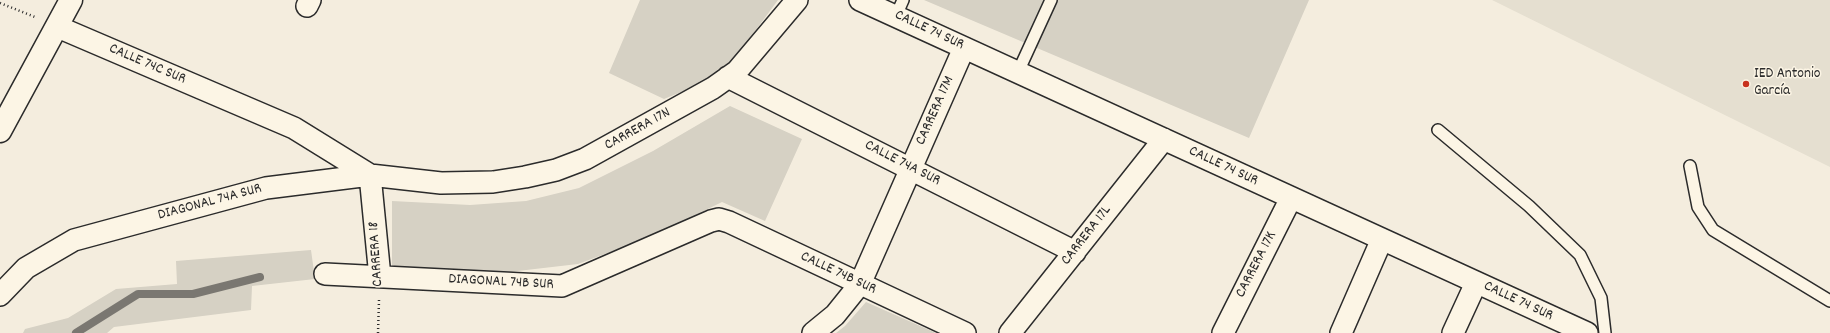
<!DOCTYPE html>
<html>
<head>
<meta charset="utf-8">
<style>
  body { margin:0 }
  canvas { display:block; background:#f4edde }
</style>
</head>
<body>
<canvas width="1830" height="333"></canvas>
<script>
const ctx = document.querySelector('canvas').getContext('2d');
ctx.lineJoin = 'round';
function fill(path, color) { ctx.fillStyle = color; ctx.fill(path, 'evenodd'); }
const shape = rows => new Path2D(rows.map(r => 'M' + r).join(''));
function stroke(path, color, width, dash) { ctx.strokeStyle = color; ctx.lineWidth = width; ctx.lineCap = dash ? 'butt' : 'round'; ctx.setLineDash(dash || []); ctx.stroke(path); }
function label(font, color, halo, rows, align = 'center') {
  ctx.font = font + ' Dekko,sans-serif'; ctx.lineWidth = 3; ctx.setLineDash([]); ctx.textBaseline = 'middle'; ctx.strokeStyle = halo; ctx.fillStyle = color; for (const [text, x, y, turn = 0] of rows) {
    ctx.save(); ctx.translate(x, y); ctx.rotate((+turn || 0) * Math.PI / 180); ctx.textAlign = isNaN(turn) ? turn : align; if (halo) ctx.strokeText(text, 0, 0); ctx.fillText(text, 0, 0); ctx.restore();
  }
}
fill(shape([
  [1492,0,1830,0,1830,167]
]), '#e5dfd0');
fill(shape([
  [640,0,778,0,738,54,710,80,664,99,609,73],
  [924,0,1309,0,1249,138],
  [730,106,802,139,765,221,722,202,653,236,578,264,509,272,444,274,392,270,392,201,470,205,526,201,579,188,653,151],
  [311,250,315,279,252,286,251,310,114,327,107,333,23,333,25,329,68,318,116,289,177,284,176,261],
  [866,302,936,333,836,333,845,326]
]), '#d6d1c4');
stroke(shape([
  [76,333,138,294,193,294,260,277]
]), '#7a7771', 8);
const lane = shape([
  [896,16,903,0],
  [1018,72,1051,0],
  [1438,130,1529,206,1580,255,1601,298,1605,333],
  [1690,166,1698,207,1713,230,1830,301]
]);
const street = shape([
  [860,0,1587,333],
  [307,6,310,0],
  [58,27,294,128,370,175,380,277],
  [728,77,1075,252],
  [325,274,562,286,711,221,719,219,729,222,965,333],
  [0,295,26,268,74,240,266,188,370,175,441,183,493,182,525,177,556,170,585,159,713,88,737,71,797,0],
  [813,333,835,315,860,284,964,48],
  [1010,333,1164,139],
  [1223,333,1291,198],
  [1341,333,1382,239],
  [1453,333,1476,283]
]);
const secondary = shape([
  [0,131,71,0]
]);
stroke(lane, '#2b2b2b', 14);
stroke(street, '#2b2b2b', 24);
stroke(secondary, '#2b2b2b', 25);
stroke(shape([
  [0,3,35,17],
  [378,333,379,300]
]), '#2b2b2b', 2.5, [1, 3]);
stroke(lane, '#fcf5e5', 11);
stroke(street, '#fcf5e5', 21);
stroke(secondary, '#fcf5e5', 22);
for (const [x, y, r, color] of [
  [1746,84,4,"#c8321e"]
]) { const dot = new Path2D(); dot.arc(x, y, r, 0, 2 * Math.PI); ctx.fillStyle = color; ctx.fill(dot); stroke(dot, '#fcf5e5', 1.5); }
label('15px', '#2b2b2b', '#fcf5e5', [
  ["CALLE 74 SUR",929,31,25],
  ["CALLE 74C SUR",147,65,23],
  ["CARRERA 17M",936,111,-66],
  ["CARRERA 17N",638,130,-29],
  ["CALLE 74A SUR",902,164,27],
  ["CALLE 74 SUR",1223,167,25],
  ["DIAGONAL 74A SUR",210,203,-15],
  ["CARRERA 17L",1087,236,-52],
  ["CARRERA 18",377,254,-94],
  ["CARRERA 17K",1257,265,-63],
  ["CALLE 74B SUR",838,274,25],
  ["DIAGONAL 74B SUR",501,283,3],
  ["CALLE 74 SUR",1518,302,25]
]);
label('15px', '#2b2b2b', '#fcf5e5', [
  ["IED Antonio",1754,75],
  ["García",1754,92]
], 'left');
</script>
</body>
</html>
